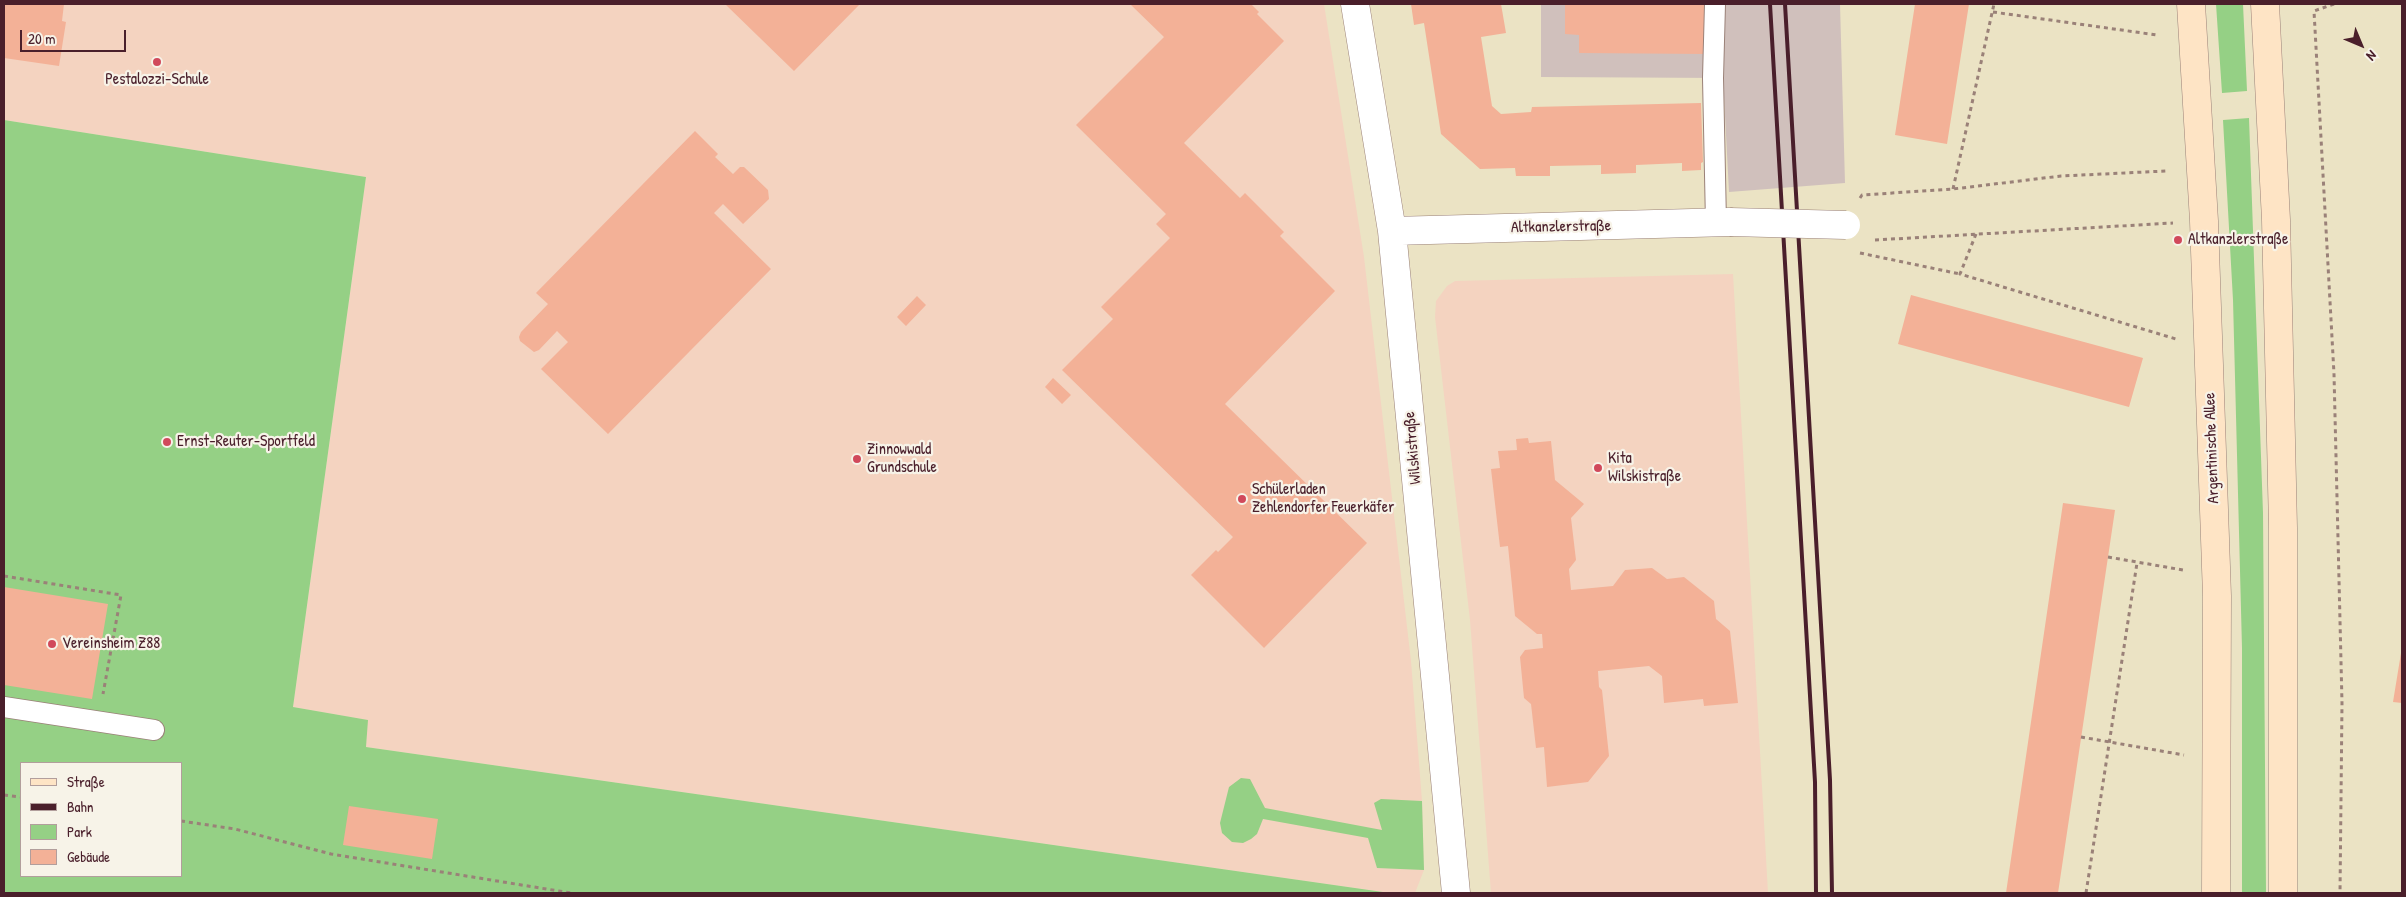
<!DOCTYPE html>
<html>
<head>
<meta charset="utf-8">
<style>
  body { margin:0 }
  #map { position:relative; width:2406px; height:897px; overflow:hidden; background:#ebe3c4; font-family:"Patrick Hand",sans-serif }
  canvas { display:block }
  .frame { position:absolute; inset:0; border:5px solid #4a1f2b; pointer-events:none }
  .legend { position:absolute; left:20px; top:762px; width:162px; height:115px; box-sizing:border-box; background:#f7f3e8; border:1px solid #b29e9c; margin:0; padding:6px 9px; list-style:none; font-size:15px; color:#4a1f2b }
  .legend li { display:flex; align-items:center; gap:10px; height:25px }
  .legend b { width:25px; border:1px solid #b29e9c }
  .north { position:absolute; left:2336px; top:20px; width:50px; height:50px; -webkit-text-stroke:4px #f7f3e8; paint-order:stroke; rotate:135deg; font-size:14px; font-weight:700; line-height:20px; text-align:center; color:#4a1f2b }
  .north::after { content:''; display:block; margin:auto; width:18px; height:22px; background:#4a1f2b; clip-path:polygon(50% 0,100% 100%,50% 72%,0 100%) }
  .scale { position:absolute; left:20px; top:30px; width:106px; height:22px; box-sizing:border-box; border:2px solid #4a1f2b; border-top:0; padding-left:6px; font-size:15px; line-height:18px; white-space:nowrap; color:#4a1f2b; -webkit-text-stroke:4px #f7f3e8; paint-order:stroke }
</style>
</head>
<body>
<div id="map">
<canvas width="2406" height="897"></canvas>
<div class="frame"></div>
<ul class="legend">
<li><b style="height:6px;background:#fee4c5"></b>Straße</li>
<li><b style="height:6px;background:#4a1f2b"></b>Bahn</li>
<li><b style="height:14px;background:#95d085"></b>Park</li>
<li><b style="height:14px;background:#f3b197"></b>Gebäude</li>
</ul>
<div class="north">N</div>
<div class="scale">20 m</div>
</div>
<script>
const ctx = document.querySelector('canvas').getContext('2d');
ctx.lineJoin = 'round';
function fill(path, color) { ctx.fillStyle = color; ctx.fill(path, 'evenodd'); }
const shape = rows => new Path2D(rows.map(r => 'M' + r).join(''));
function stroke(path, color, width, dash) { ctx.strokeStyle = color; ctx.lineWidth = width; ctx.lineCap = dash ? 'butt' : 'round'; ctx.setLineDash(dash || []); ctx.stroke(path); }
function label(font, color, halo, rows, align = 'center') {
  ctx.font = font + ' "Patrick Hand",sans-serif'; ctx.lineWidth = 4.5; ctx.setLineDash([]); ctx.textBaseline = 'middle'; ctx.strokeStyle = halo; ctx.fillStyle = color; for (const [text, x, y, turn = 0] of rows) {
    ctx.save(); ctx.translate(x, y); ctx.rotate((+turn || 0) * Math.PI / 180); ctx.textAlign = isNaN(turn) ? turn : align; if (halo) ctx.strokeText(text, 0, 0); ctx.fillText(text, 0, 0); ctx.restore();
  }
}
fill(shape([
  [4,4,1324,4,1364,257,1411,661,1422,801,1424,870,1415,893,1390,893,366,747,367,720,293,707,366,177,4,120],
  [1733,274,1768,893,1491,893,1470,620,1435,317,1436,301,1447,286,1455,281]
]), '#f4d3c0');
fill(shape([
  [1541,4,1840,4,1845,183,1729,192,1723,78,1541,77]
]), '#d0c0bc');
fill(shape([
  [2216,4,2243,4,2247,91,2222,93],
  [2249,118,2263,513,2266,893,2242,893,2242,648,2233,300,2223,120],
  [4,120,366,177,293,707,368,720,366,747,1390,893,4,893],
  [21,763,181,763,181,876,21,876],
  [1241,778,1250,779,1265,808,1382,830,1374,803,1381,799,1422,801,1424,870,1377,868,1368,838,1263,819,1257,834,1251,839,1243,843,1232,842,1222,833,1220,823,1229,787]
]), '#95d085');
fill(shape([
  [4,4,64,4,62,21,66,22,59,66,4,58],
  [725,4,860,4,794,71],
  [1130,4,1251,4,1259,12,1257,14,1284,41,1184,143,1240,198,1245,193,1284,232,1280,236,1335,291,1225,404,1367,543,1264,648,1191,575,1216,550,1218,552,1233,537,1062,370,1113,319,1101,307,1170,238,1156,224,1166,214,1076,125,1164,37],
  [1411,4,1501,4,1506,33,1481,37,1492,106,1501,114,1531,112,1532,107,1701,103,1703,162,1701,163,1701,170,1682,171,1682,163,1636,165,1636,173,1601,174,1601,165,1550,166,1550,176,1516,176,1515,168,1480,169,1441,134,1424,23,1414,25],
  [1565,4,1707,4,1707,54,1579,53,1579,35,1565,34],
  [1915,4,1969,4,1947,144,1895,135],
  [695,131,718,154,715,157,733,174,740,167,744,167,768,190,769,199,743,224,723,204,714,213,771,269,608,434,541,369,568,342,557,331,539,350,534,352,520,341,519,337,521,332,548,304,536,293],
  [1911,295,2143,358,2129,407,1898,344],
  [917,296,926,305,906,326,897,317],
  [1053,378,1071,395,1062,404,1045,387],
  [1528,438,1529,443,1551,441,1555,480,1584,504,1571,518,1576,560,1569,569,1571,590,1613,586,1625,570,1652,568,1667,579,1684,577,1714,601,1716,619,1730,631,1738,703,1704,706,1703,699,1664,703,1662,676,1649,666,1598,671,1599,687,1602,690,1609,756,1588,782,1547,787,1544,747,1536,748,1531,704,1524,698,1520,657,1525,650,1543,648,1542,634,1537,634,1515,616,1508,546,1500,547,1491,469,1500,468,1498,451,1517,450,1516,439],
  [2063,503,2115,510,2108,557,2058,893,2006,893],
  [4,587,108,604,92,699,4,685],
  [2401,653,2402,653,2402,703,2393,702],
  [349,806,438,819,432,859,343,845]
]), '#f3b197');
const service = shape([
  [1715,4,1713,78,1716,223],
  [4,707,154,730]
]);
const minor = shape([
  [1355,4,1392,231,1456,893],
  [1392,231,1730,222]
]);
const secondary = shape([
  [2191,4,2204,221,2217,596,2216,893],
  [2265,4,2276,220,2283,528,2283,893]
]);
stroke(service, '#9a8178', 22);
stroke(minor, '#9a8178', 29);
stroke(secondary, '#9a8178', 29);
stroke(shape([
  [2334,4,2314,11,2334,374,2342,703,2340,893],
  [1993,12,2157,35],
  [1953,189,1994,4],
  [1860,198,1862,195,1953,189,2061,176,2166,171],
  [1976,234,1960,274,2176,339],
  [1875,240,2173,223],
  [1860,253,1960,274],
  [2108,557,2183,570],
  [4,576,121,595,103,694],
  [2081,737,2184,755],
  [4,795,21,797],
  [181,821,235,829,331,854,571,893],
  [2086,893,2137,563]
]), '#9a8178', 3, [4, 4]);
stroke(service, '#fff', 20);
stroke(minor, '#fff', 28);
stroke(secondary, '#fee4c5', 28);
stroke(shape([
  [1770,4,1815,782,1816,893],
  [1785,4,1830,780,1832,893]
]), '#4a1f2b', 4);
const minorBridge = shape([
  [1730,222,1846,225]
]);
stroke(minorBridge, '#9a8178', 29, []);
stroke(minorBridge, '#fff', 28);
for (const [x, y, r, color] of [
  [157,62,5,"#d1495b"],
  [2178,240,5,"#d1495b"],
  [167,442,5,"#d1495b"],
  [857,459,5,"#d1495b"],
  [1598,468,5,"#d1495b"],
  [1242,499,5,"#d1495b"],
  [52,644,5,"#d1495b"]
]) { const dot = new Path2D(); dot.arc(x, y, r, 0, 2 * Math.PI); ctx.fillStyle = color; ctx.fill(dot); stroke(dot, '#f7f3e8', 2); }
label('16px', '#4a1f2b', '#f7f3e8', [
  ["Pestalozzi-Schule",157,80,"center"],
  ["Altkanzlerstraße",2188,240],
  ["Ernst-Reuter-Sportfeld",177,442],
  ["Zinnowwald",867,450],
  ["Grundschule",867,468],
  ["Kita",1608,459],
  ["Wilskistraße",1608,477],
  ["Schülerladen",1252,490],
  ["Zehlendorfer Feuerkäfer",1252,508],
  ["Vereinsheim Z88",62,644]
], 'left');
label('16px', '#4a1f2b', '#f7f3e8', [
  ["Altkanzlerstraße",1561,227,-1],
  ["Wilskistraße",1413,448,-95],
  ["Argentinische Allee",2212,448,-92]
]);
</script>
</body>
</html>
